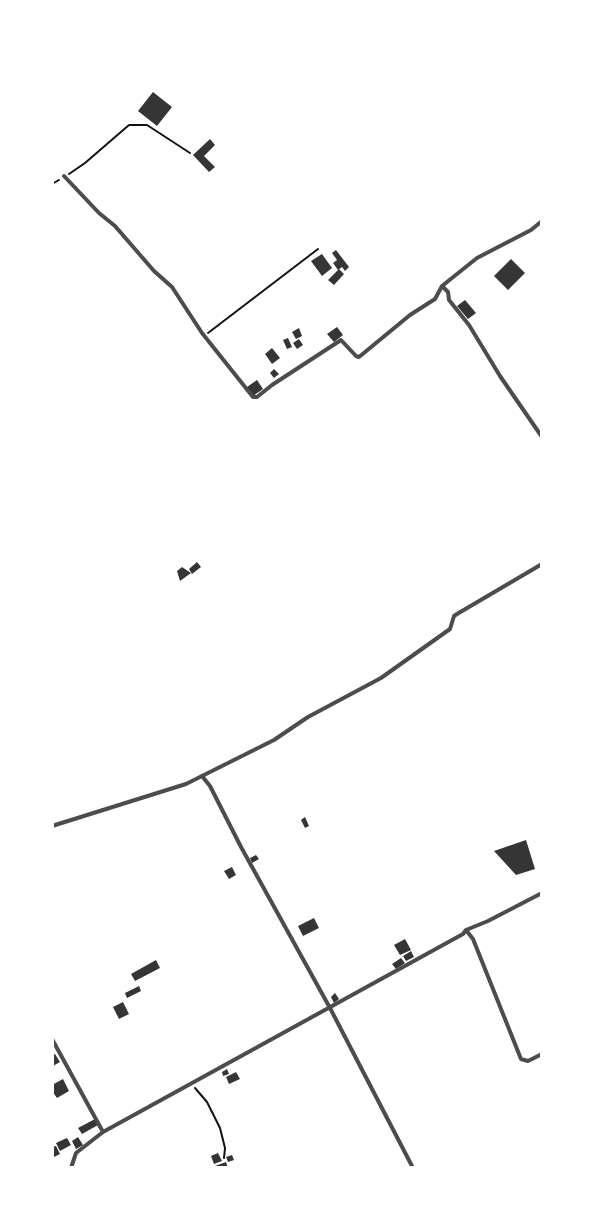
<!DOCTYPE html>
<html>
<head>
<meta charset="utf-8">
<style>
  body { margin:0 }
  #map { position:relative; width:594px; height:1220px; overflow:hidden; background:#fff; font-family:"Noto Serif",serif }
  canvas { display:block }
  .frame { position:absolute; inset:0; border:54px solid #fff; pointer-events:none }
</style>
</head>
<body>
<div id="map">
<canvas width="594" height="1220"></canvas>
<div class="frame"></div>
</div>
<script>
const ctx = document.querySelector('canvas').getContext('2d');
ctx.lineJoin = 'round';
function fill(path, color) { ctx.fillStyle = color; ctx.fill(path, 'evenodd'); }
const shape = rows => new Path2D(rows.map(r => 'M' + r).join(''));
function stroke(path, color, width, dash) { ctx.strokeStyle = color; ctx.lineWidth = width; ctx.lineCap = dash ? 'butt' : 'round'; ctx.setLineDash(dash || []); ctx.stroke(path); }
fill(shape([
  [153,92,172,107,157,126,138,111],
  [210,139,215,145,204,156,215,167,209,172,193,155],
  [336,250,349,267,345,271,342,267,338,270,333,263,337,260,332,253],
  [322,254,332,268,322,276,311,261],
  [511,259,525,273,508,290,494,276],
  [339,269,344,274,334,285,328,280],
  [465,300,476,313,468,319,457,306],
  [337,327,343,335,334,342,327,334],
  [299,328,302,336,296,339,292,332],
  [288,338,292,347,287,349,283,340],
  [299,339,303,345,297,349,293,343],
  [272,348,280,358,272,364,265,354],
  [274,369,279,374,274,378,270,373],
  [257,380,263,389,253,396,247,387],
  [197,562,201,567,192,574,189,569],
  [182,567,191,573,180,581,177,571],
  [305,817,309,826,305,828,301,820],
  [526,840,535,869,516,875,494,851],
  [256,855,259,859,252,863,250,858],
  [232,867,236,875,229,879,224,871],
  [314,918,319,928,303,936,298,926],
  [405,939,411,950,400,955,394,945],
  [411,951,414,957,406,961,403,956],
  [401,958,405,963,396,969,392,964],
  [156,960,160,968,135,981,131,974],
  [139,986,141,991,127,998,125,993],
  [335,993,339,999,334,1003,331,997],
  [123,1002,129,1014,119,1019,113,1007],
  [55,1054,60,1062,53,1066,52,1055],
  [227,1069,229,1074,223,1076,222,1072],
  [236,1072,240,1079,229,1084,226,1077],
  [63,1079,69,1091,57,1098,52,1091,52,1085],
  [95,1119,98,1125,82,1134,78,1128],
  [78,1137,83,1145,76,1149,72,1141],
  [67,1138,71,1145,60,1151,56,1143],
  [56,1146,60,1154,52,1158,52,1147],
  [218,1153,222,1161,214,1164,211,1156],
  [232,1155,234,1160,228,1162,226,1157],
  [226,1162,228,1168,212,1168,212,1167]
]), '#353535');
stroke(shape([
  [69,174,85,163,129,125,147,125,190,153],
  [52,184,59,180],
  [208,333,318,249],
  [195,1088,207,1102,220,1128,225,1148,224,1158]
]), '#111', 2);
stroke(shape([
  [64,176,99,213,115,226,154,271,172,287,202,333,253,397,257,397,272,385,341,340,356,356,359,357,410,315,435,299,442,286],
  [542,221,531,230,477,258,442,286,448,292,449,300,469,325,500,376,542,437],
  [202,776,274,740,308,717,381,678,450,629,454,616,457,614,542,564],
  [52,826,186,784,202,776,210,786,241,847,330,1008,413,1168],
  [466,930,488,921,542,893],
  [52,1039,103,1132],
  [71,1168,76,1153,103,1132,463,934,466,930,473,939,521,1059,528,1061,542,1054]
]), '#4c4c4c', 4);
</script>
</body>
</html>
